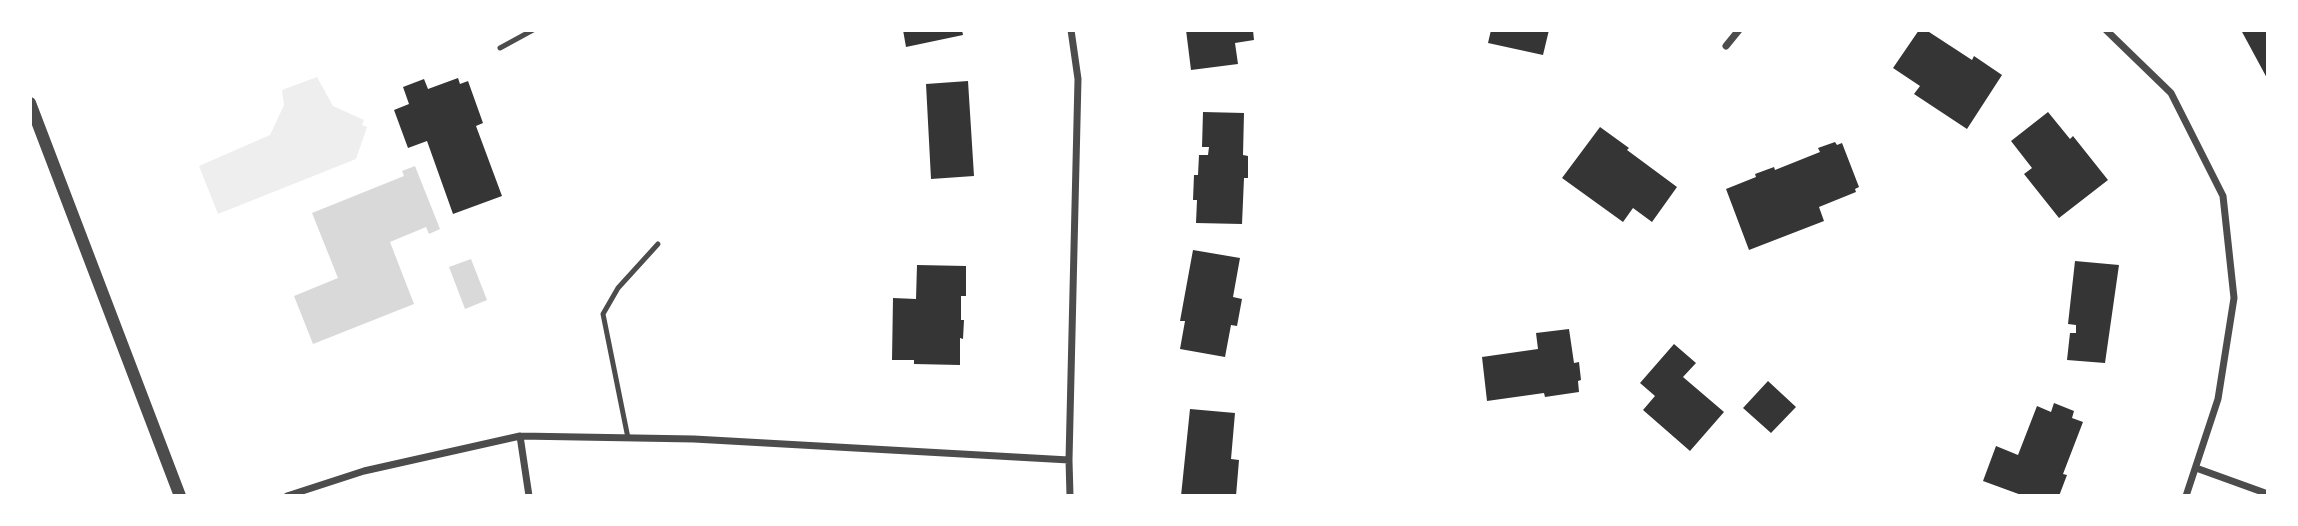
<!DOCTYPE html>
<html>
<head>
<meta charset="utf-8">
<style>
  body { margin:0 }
  #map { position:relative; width:2298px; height:526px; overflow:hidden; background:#fff; font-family:Ubuntu,sans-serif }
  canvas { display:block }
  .frame { position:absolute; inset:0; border:32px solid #fff; pointer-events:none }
</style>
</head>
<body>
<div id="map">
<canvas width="2298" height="526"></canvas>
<div class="frame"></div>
</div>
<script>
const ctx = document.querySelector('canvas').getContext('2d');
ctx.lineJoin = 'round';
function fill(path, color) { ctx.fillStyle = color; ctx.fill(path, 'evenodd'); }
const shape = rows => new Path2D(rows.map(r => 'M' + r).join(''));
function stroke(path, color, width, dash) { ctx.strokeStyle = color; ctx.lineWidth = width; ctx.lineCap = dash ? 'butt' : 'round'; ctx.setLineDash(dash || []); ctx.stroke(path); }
fill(shape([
  [317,77,333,106,364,120,362,125,367,127,356,159,218,214,199,166,270,135,284,105,282,90]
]), '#eee');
fill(shape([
  [415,166,440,229,429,234,426,227,390,242,414,304,313,344,294,296,338,278,312,213,404,176,402,171],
  [471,259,487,300,465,309,449,267]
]), '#d9d9d9');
fill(shape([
  [903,30,962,30,963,35,906,47],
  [1186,30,1253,30,1254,40,1235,43,1238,64,1191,70],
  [1491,30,1549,30,1543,55,1488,43],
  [1919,30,1926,30,1972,60,1974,56,2002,75,1967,129,1914,94,1920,86,1893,68],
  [2241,30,2268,30,2268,80],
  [458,78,460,84,468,81,483,123,476,126,502,196,453,214,427,141,408,148,394,110,409,104,403,87,424,79,428,89],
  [968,81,974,176,931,179,926,84],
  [1203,112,1244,113,1243,155,1248,156,1248,178,1244,178,1242,224,1196,223,1197,200,1193,200,1194,175,1198,175,1199,155,1208,155,1209,147,1202,147],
  [2048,112,2070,139,2073,136,2108,180,2059,218,2024,174,2032,168,2011,141],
  [1600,127,1629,148,1627,150,1677,187,1652,222,1633,208,1623,222,1562,178],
  [1835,142,1837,145,1842,143,1859,187,1855,189,1856,192,1819,207,1824,221,1749,250,1726,189,1756,177,1755,174,1774,167,1775,170,1820,152,1818,148],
  [1193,250,1240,258,1233,297,1242,299,1237,326,1231,325,1225,357,1180,349,1185,321,1180,321],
  [2075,261,2119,265,2105,363,2067,360,2070,333,2076,333,2076,325,2068,324],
  [917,265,966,266,966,296,961,296,961,320,964,320,963,339,960,338,960,365,914,364,914,360,892,360,893,298,916,299],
  [1569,329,1574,363,1579,362,1581,380,1578,381,1579,392,1545,397,1544,393,1487,401,1482,357,1538,349,1536,333],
  [1674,344,1696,363,1683,377,1724,412,1690,451,1643,410,1655,396,1640,383],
  [1768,381,1796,407,1771,433,1743,408],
  [2054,403,2074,411,2072,418,2083,422,2063,474,2067,475,2059,496,2024,496,1983,481,1996,446,2018,455,2037,406,2051,412],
  [1190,409,1235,413,1231,459,1239,460,1236,496,1181,496]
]), '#353535');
stroke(shape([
  [500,48,533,30],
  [628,438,603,314,618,288,658,244]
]), '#4c4c4c', 5);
stroke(shape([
  [2106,30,2171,93,2223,196,2234,298,2218,399,2186,496],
  [1726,46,1739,30],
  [520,436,529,496],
  [2196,468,2268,494],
  [287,496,364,471,520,436,694,439,1069,460],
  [1070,496,1069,460,1078,79,1071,30]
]), '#4c4c4c', 7);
stroke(shape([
  [30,103,180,496]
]), '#4c4c4c', 12);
</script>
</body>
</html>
